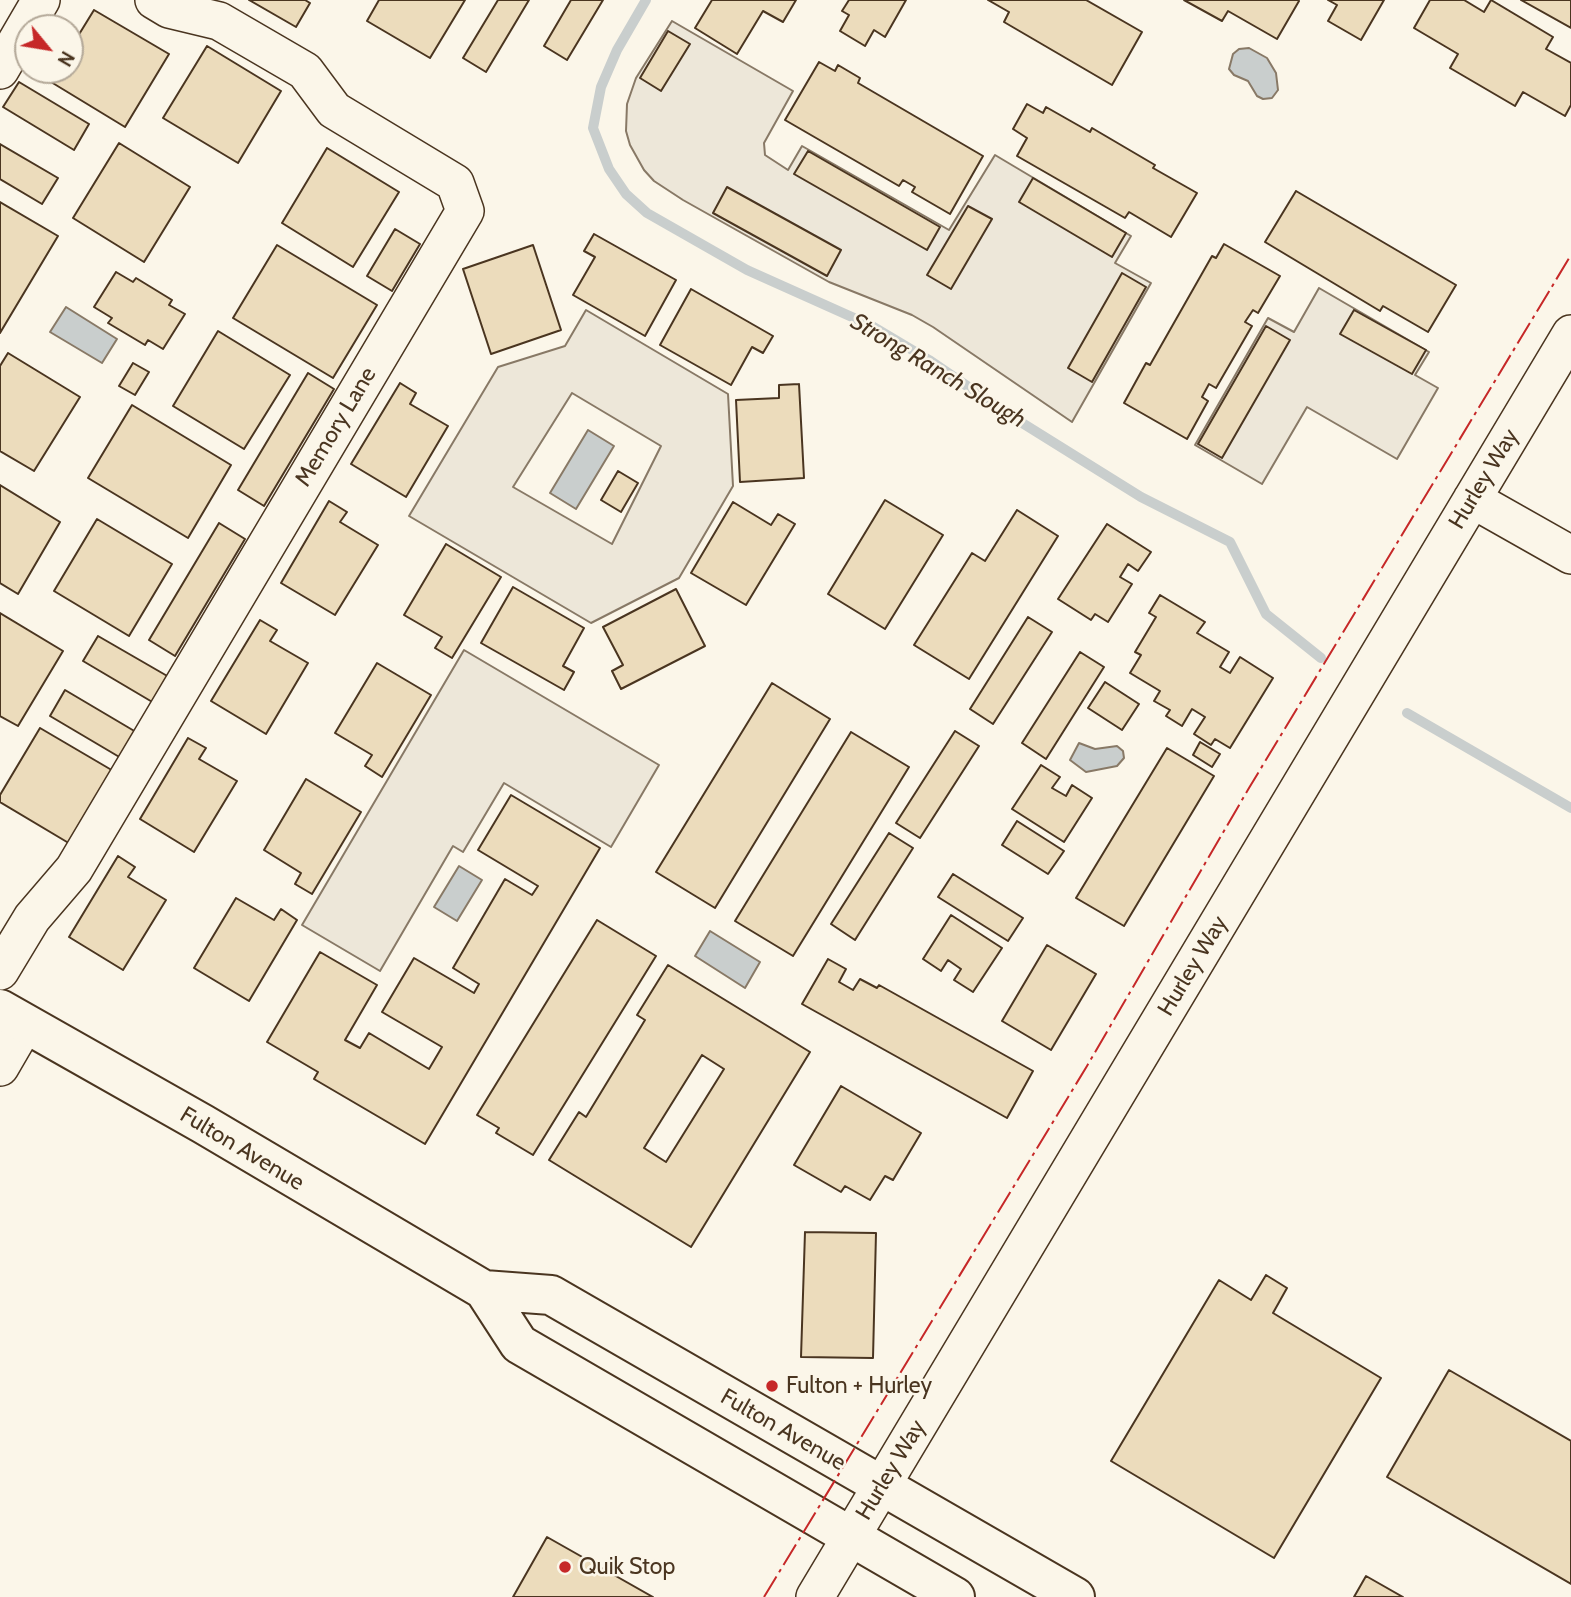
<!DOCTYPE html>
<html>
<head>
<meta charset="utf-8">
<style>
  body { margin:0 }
  #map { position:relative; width:1571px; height:1597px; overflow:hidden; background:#fbf6e9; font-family:Cabin,sans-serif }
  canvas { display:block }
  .north { position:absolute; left:14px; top:14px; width:70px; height:70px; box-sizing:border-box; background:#fbf6e9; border:2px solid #b4a999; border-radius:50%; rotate:120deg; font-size:19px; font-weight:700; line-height:28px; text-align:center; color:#4a3520 }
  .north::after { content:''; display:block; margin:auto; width:24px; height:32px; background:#c62828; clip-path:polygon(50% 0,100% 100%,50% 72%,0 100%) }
</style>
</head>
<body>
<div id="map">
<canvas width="1571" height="1597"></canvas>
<div class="north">N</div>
</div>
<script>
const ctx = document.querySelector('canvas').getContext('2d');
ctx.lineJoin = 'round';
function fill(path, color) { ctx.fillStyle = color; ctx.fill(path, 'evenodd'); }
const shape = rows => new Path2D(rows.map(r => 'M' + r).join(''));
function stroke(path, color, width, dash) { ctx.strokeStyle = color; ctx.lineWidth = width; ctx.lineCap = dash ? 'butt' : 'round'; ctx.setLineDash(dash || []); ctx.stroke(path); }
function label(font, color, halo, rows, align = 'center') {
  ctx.font = font + ' Cabin,sans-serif'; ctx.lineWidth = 5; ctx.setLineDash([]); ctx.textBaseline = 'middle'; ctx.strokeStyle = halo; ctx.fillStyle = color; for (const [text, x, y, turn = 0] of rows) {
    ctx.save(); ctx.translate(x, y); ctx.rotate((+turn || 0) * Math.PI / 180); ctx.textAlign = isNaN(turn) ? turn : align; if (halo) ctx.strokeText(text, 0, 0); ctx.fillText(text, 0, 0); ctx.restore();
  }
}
const parking = shape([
  [672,21,793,91,764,143,765,155,788,170,802,146,949,230,995,155,1131,236,1115,263,1151,283,1072,422,933,327,912,315,829,282,683,200,654,181,644,170,630,145,626,131,627,104,636,78,672,21],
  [1319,288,1429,352,1415,375,1438,388,1397,459,1307,407,1262,484,1195,445,1268,318,1294,332,1319,288],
  [586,310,728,394,733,486,679,578,591,623,409,516,498,367,565,346,586,310],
  [572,393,661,446,612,544,513,487,572,393],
  [464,650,659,765,611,847,504,783,463,852,453,846,380,971,302,925,464,650]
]);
fill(parking, '#ede7d9');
stroke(parking, '#887966', 2);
const water = shape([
  [1249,48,1267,58,1276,73,1278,90,1272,98,1263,99,1257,96,1248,81,1234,75,1229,69,1233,54,1239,49,1249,48],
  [66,307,117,339,102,363,50,332,66,307],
  [588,430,614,446,576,509,550,493,588,430],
  [1079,743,1095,749,1117,746,1123,751,1124,758,1117,766,1086,772,1070,760,1079,743],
  [459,866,482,880,457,921,434,907,459,866],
  [710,931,760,962,745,988,695,956,710,931]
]);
fill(water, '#c9cecd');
stroke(water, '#887966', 2);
stroke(shape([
  [646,0,617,50,601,87,593,128,609,169,626,194,647,213,747,270,872,326,929,360,1011,416,1141,497,1230,542,1266,614,1321,658],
  [1407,713,1571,808]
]), '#c9cecd', 10);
const building = shape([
  [249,0,305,0,310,3,296,27,249,0],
  [379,0,465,0,430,58,367,21,379,0],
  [498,0,529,0,486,72,463,58,498,0],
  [571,0,603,0,567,60,544,46,571,0],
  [712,0,796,0,783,22,763,11,737,54,695,28,712,0],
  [849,0,906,0,885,37,874,30,865,46,840,31,849,15,842,11,849,0],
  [988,0,1086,0,1142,32,1112,85,1004,22,1009,12,988,0],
  [1184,0,1298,0,1299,1,1277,39,1228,11,1222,21,1184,0],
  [1328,0,1384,0,1361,40,1328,21,1337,5,1328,0],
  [1430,0,1464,0,1484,12,1491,0,1553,37,1546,49,1571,63,1571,105,1565,116,1523,92,1515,106,1450,68,1458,54,1414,28,1430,0],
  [1521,0,1571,0,1571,28,1521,0],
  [94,10,169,54,125,127,51,82,58,70,70,70,70,49,94,10],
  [668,31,690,44,661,91,640,78,668,31],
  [207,46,281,91,238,163,163,118,207,46],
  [819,62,835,71,838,65,860,78,858,83,983,156,950,214,912,192,915,187,903,180,899,186,785,120,819,62],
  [19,82,89,124,74,150,3,107,19,82],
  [1027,104,1043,113,1046,107,1090,132,1092,128,1155,165,1153,168,1197,193,1171,237,1129,212,1125,218,1017,156,1027,138,1013,129,1027,104],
  [119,143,190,187,144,262,73,218,119,143],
  [0,144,58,178,42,204,0,179,0,144],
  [327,148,399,192,353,267,282,223,327,148],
  [808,151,940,227,927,250,794,174,808,151],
  [1033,178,1126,233,1112,257,1019,202,1033,178],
  [727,187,841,250,827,276,713,213,727,187],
  [1296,191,1456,285,1428,332,1383,306,1380,311,1265,242,1296,191],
  [0,202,58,236,0,333,0,202],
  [968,206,992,219,951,289,927,275,968,206],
  [395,229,420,244,392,291,367,276,395,229],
  [594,234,676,280,645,336,573,295,595,257,584,251,594,234],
  [1224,244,1280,276,1258,313,1253,310,1245,322,1252,326,1216,388,1209,384,1202,397,1208,401,1187,439,1124,403,1146,363,1150,365,1212,256,1216,258,1224,244],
  [277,245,377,305,333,378,233,318,277,245],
  [533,245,561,330,491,354,463,269,533,245],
  [116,272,133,282,136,278,172,300,169,305,185,314,163,349,148,340,145,345,108,323,112,318,94,307,116,272],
  [1122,273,1146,287,1092,382,1068,368,1122,273],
  [691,289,773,336,763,353,752,347,731,385,660,345,691,289],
  [1354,310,1426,350,1412,374,1340,334,1354,310],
  [1266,326,1290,340,1222,458,1198,444,1266,326],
  [218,331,290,375,244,449,173,406,218,331],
  [8,353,80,397,34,471,0,451,0,366,8,353],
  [133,363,149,372,135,395,119,386,133,363],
  [308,373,334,389,264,506,238,490,308,373],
  [400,383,416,393,410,404,448,426,406,497,351,464,400,383],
  [799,384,804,478,740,482,736,400,779,398,779,385,799,384],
  [132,405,231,465,188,538,88,478,132,405],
  [618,471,638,483,621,512,601,500,618,471],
  [0,485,60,522,18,594,0,583,0,485],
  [885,500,943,535,885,629,828,594,885,500],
  [329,501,347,512,340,522,378,545,335,615,281,583,329,501],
  [733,502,771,525,778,514,795,524,746,605,691,573,733,502],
  [1017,510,1058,536,969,679,914,645,972,553,985,561,1017,510],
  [97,519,172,564,129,636,54,591,97,519],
  [219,523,245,539,175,656,149,640,219,523],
  [1107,524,1151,552,1138,571,1128,564,1120,577,1132,584,1108,622,1095,614,1091,620,1058,599,1107,524],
  [446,544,501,577,452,658,435,648,442,637,404,615,446,544],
  [513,587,584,628,563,666,574,672,564,690,481,643,513,587],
  [676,589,705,646,621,689,612,671,623,665,603,627,676,589],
  [1160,595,1205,622,1197,633,1229,652,1220,667,1230,673,1240,657,1273,678,1230,748,1215,739,1211,745,1194,734,1205,717,1192,709,1182,726,1166,716,1170,710,1154,701,1160,691,1130,673,1141,655,1135,652,1156,617,1149,613,1160,595],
  [0,613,63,651,18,726,0,716,0,613],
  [1028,617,1052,632,993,724,970,709,1028,617],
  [260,620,277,630,270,641,308,663,266,734,211,701,260,620],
  [98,636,169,677,154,703,83,661,98,636],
  [1080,652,1104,667,1046,759,1022,743,1080,652],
  [377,663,431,695,382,777,365,766,372,755,335,733,377,663],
  [1105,682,1139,704,1122,730,1088,708,1105,682],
  [772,683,830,719,715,908,656,872,772,683],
  [65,690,136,732,121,758,50,716,65,690],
  [40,728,115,772,72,845,0,802,0,795,40,728],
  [955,731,979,746,920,838,896,823,955,731],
  [851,732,909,767,793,956,735,921,851,732],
  [188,738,206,748,199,759,237,781,194,852,140,819,188,738],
  [1200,742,1220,754,1212,767,1193,755,1200,742],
  [1167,748,1214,776,1124,926,1076,898,1167,748],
  [1041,765,1060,777,1052,788,1066,796,1072,785,1092,798,1064,842,1012,809,1041,765],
  [306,779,361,812,312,894,295,884,301,873,264,850,306,779],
  [511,795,600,848,425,1144,314,1079,318,1072,267,1042,320,952,377,985,345,1040,360,1048,369,1033,429,1069,442,1047,382,1012,414,958,474,993,479,984,453,968,505,879,532,895,538,886,478,850,511,795],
  [1017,821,1064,851,1048,874,1002,845,1017,821],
  [889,833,913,848,855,940,831,924,889,833],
  [118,856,135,867,128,877,166,900,123,970,69,937,118,856],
  [953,874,1023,918,1008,941,938,897,953,874],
  [236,898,274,920,281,909,297,920,249,1001,194,968,236,898],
  [951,915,1002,948,973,992,954,980,961,969,948,960,941,971,923,959,951,915],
  [597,920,656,956,533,1155,496,1133,499,1128,477,1115,597,920],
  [1047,945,1096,974,1051,1050,1002,1021,1047,945],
  [828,959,846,969,839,982,853,990,860,979,877,988,879,985,1033,1071,1007,1118,802,1004,828,959],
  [668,965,810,1052,691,1247,549,1160,579,1112,586,1117,645,1020,637,1015,668,965],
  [702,1055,724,1069,666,1162,644,1148,702,1055],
  [841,1086,921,1133,893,1180,885,1176,870,1200,845,1186,841,1192,794,1165,841,1086],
  [805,1232,876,1233,873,1358,801,1357,805,1232],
  [1266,1275,1287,1288,1273,1313,1381,1378,1274,1558,1111,1461,1219,1280,1251,1300,1266,1275],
  [1449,1370,1571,1441,1571,1584,1387,1477,1449,1370],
  [547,1537,653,1597,513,1597,547,1537],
  [1366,1576,1403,1597,1354,1597,1366,1576]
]);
fill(building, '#ecdcbc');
stroke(building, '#4a3520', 2);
const minor = shape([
  [0,70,41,0],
  [1472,499,1571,555],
  [0,971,32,918,74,869,465,211,455,183,334,110,305,71,219,21,169,9,154,0],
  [0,1067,25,1024],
  [815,1597,1571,334]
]);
const major = shape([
  [0,1009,203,1124,484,1290,551,1295,1075,1597],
  [484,1290,519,1344,955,1597]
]);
stroke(minor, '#4a3520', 40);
stroke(major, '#4a3520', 42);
stroke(minor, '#fbf6e9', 37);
stroke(major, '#fbf6e9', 38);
stroke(shape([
  [764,1597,1087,1066,1249,788,1571,255]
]), '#c62828', 2, [24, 5, 3.5, 5]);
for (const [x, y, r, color] of [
  [772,1386,7,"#c62828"],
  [565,1567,7,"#c62828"]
]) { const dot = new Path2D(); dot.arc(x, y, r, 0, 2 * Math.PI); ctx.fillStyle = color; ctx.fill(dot); stroke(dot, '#fbf6e9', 2.5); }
label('23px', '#4a3520', '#fbf6e9', [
  ["Memory Lane",336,427,-59],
  ["Hurley Way",1484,479,-59],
  ["Hurley Way",1193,966,-59],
  ["Fulton Avenue",242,1149,31],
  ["Fulton Avenue",783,1430,30],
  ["Hurley Way",891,1470,-59]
]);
label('23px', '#4a3520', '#fbf6e9', [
  ["Fulton + Hurley",786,1386],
  ["Quik Stop",579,1567]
], 'left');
label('italic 24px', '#4a3520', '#fbf6e9', [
  ["Strong Ranch Slough",938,371,31]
]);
</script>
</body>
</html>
